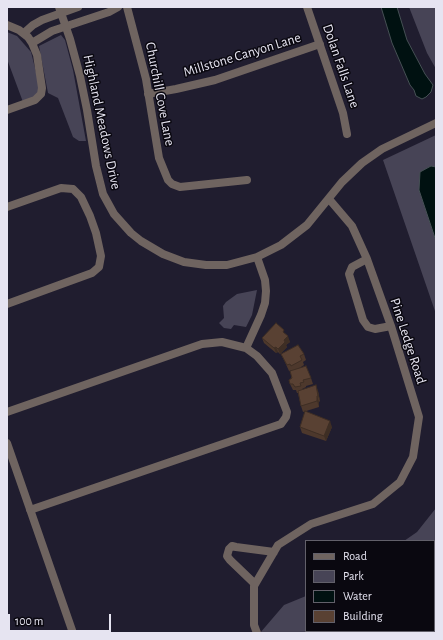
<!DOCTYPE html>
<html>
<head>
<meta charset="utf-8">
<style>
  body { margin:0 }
  #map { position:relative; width:443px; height:640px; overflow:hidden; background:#201d2f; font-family:"Alegreya Sans",sans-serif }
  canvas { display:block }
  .frame { position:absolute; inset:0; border:8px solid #e6e4f1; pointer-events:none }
  .legend { position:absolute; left:305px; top:540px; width:130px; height:92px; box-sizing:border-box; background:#0a0810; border:1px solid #62606a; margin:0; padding:5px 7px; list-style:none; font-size:12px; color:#e6e4f1 }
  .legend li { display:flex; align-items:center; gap:8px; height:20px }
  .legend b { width:20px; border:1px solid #62606a }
  .scale { position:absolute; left:8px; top:614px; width:103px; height:18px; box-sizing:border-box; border:2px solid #e6e4f1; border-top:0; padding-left:5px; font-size:12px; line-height:14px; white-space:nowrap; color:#e6e4f1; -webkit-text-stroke:3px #0a0810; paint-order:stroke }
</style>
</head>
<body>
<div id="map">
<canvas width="443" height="640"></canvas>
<div class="frame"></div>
<ul class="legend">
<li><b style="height:5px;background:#6f6460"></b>Road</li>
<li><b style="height:11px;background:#474456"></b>Park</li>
<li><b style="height:11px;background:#011"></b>Water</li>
<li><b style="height:11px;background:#594133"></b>Building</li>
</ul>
<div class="scale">100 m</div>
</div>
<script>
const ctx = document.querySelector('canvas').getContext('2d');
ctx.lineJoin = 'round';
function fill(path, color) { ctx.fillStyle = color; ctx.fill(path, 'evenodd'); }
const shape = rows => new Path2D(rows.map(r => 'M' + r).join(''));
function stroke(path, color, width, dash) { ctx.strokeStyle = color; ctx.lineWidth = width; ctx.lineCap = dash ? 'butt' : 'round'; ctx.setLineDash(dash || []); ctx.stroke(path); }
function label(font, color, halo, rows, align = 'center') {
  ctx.font = font + ' "Alegreya Sans",sans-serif'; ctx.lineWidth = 3; ctx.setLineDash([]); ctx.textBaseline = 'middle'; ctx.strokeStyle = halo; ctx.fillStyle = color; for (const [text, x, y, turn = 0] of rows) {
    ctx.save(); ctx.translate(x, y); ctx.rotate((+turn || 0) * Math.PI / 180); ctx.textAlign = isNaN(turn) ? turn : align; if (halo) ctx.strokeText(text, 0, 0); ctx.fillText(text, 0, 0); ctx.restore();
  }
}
fill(shape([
  [409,7,436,7,436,69,427,53],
  [7,32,17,36,31,52,40,88,37,96,23,102,7,59],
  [61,35,65,40,73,70,86,141,79,141,73,137,58,98,48,93,39,46],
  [436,135,436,314,383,160],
  [257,290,252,315,246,327,234,325,231,329,224,328,219,323,224,318,223,306,226,302,237,294],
  [436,508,436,622,434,624,434,541,404,541,417,532],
  [306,596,306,631,427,631,425,633,260,633,284,605]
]), '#474456');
const water = shape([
  [381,7,397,7,407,40,425,74,433,85,431,92,426,97,422,99,416,96,414,90,410,85,392,43,381,7],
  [431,166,436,167,436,241,419,190,420,172,431,166]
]);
fill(water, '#011');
stroke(water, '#455054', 1);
stroke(shape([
  [59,7,70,39,80,76,87,110,96,166,103,194,114,214,131,233,141,241,163,254,184,262,206,265,227,265,257,257,281,245,307,225,342,182,362,163,382,149,436,123],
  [127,7,146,79,159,158,168,180,172,184,180,187,247,180],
  [307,7,343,113,347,134],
  [7,25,19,30,28,37,32,43,37,55,42,88,41,94,35,100,7,110],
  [24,33,33,25,42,20,78,7],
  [32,43,52,31,109,12,118,7],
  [148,94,176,89,215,80,320,44],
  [7,207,61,188,73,189,81,197,90,216,96,233,101,256,99,267,92,273,7,304],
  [367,259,352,267,349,274,363,320,368,327,375,329,391,326],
  [7,412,202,344,222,342,246,348,261,315,265,303,266,291,265,280,257,257],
  [7,443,73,633],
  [30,510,281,424,286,417,287,412,272,373,257,356,246,348],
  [255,584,230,560,227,556,229,549,232,546,236,547,274,552],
  [257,633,254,625,254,586,278,545,311,524,373,504,400,482,413,457,419,417,391,326,367,259,352,226,329,199]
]), '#6f6460', 8);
fill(shape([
  [286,335,290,342,286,345,287,347,280,354,278,352,276,353,264,343,262,338],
  [281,354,304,354,306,360,303,362,304,365,298,369,311,378,313,384,306,386,306,387,302,389,302,390,318,391,320,401,319,402,319,407,303,412,301,406,298,393,297,393,296,390,293,390,290,384,292,371,292,370,289,371,284,360],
  [300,427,332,427,326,441,302,433]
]), '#4d382c');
fill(shape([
  [288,336,290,342,286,345,287,347,280,354,278,349,284,340],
  [276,347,278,352,276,353,274,348],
  [316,385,318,391,320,401,318,396],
  [317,396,319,402,319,407,317,401],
  [330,421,332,427,326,441,324,436]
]), '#3e2e24');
const building = shape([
  [276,323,284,330,283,332,288,336,284,340,285,342,278,349,276,347,274,348,262,338,276,323],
  [298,345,304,354,300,356,302,360,291,366,290,364,287,365,281,354,298,345],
  [306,366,311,378,303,380,304,382,300,383,301,386,295,387,293,384,290,384,289,380,292,378,290,371,306,366],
  [316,385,318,396,317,396,317,401,301,406,298,391,316,385],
  [305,411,330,421,324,436,300,427,305,411]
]);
fill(building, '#594133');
stroke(building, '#3e2e24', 1);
label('14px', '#e6e4f1', '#0a0810', [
  ["Millstone Canyon Lane",242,55,-17],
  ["Dolan Falls Lane",341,66,71],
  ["Churchill Cove Lane",160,94,79],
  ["Highland Meadows Drive",102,122,78],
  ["Pine Ledge Road",408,341,72]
]);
</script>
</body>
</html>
